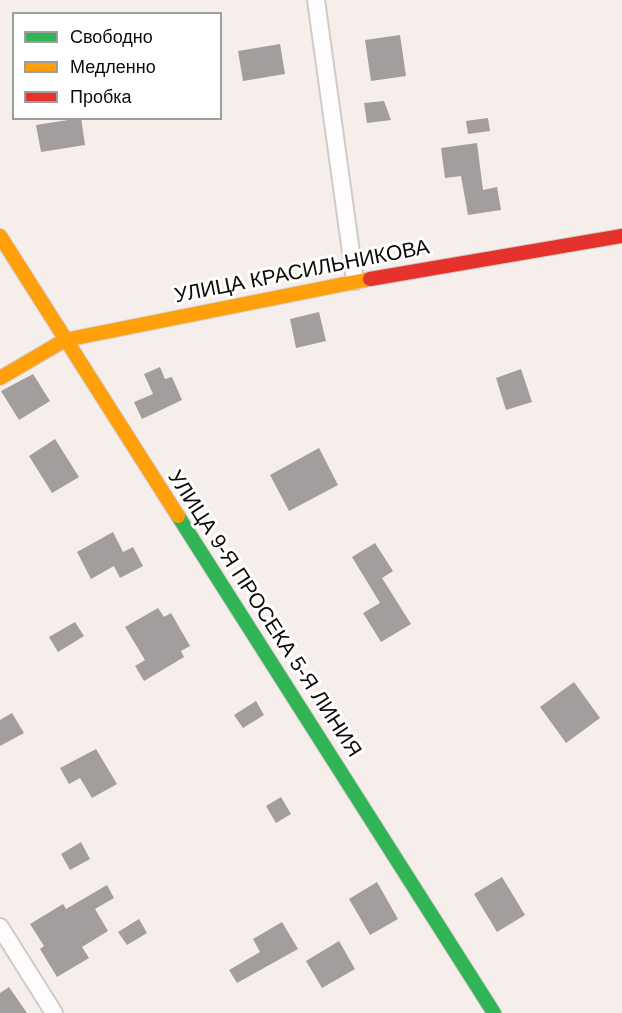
<!DOCTYPE html>
<html>
<head>
<meta charset="utf-8">
<style>
  body { margin:0 }
  #map { position:relative; width:622px; height:1013px; overflow:hidden; background:#f6eeea; font-family:Arial,sans-serif }
  canvas { display:block }
  .legend { position:absolute; left:12px; top:12px; width:210px; height:108px; box-sizing:border-box; background:#fff; border:2px solid #9f9d9c; margin:0; padding:8px 10px; list-style:none; font-size:18px; color:#0f0a08 }
  .legend li { display:flex; align-items:center; gap:12px; height:30px }
  .legend b { width:30px; border:2px solid #9f9d9c }
</style>
</head>
<body>
<div id="map">
<canvas width="622" height="1013"></canvas>
<ul class="legend">
<li><b style="height:8px;background:#30b455"></b>Свободно</li>
<li><b style="height:8px;background:#ff9f0a"></b>Медленно</li>
<li><b style="height:8px;background:#e5322d"></b>Пробка</li>
</ul>
</div>
<script>
const ctx = document.querySelector('canvas').getContext('2d');
ctx.lineJoin = 'round';
function fill(path, color) { ctx.fillStyle = color; ctx.fill(path, 'evenodd'); }
const shape = rows => new Path2D(rows.map(r => 'M' + r).join(''));
function stroke(path, color, width, dash) { ctx.strokeStyle = color; ctx.lineWidth = width; ctx.lineCap = dash ? 'butt' : 'round'; ctx.setLineDash(dash || []); ctx.stroke(path); }
function label(font, color, halo, rows, align = 'center') {
  ctx.font = font + ' Arial,sans-serif'; ctx.lineWidth = 6; ctx.setLineDash([]); ctx.textBaseline = 'middle'; ctx.strokeStyle = halo; ctx.fillStyle = color; for (const [text, x, y, turn = 0] of rows) {
    ctx.save(); ctx.translate(x, y); ctx.rotate((+turn || 0) * Math.PI / 180); ctx.textAlign = isNaN(turn) ? turn : align; if (halo) ctx.strokeText(text, 0, 0); ctx.fillText(text, 0, 0); ctx.restore();
  }
}
fill(shape([
  [400,35,406,76,371,81,365,40],
  [280,44,285,74,243,81,238,51],
  [384,101,391,120,367,123,364,103],
  [81,118,85,145,41,152,36,125],
  [488,118,490,131,468,134,466,121],
  [477,143,483,190,497,187,501,210,468,215,461,176,445,178,441,148],
  [319,312,326,341,296,348,290,319],
  [160,367,165,379,172,377,182,400,142,419,134,402,153,394,144,374],
  [521,369,532,402,506,410,496,378],
  [33,374,50,401,19,420,1,391],
  [55,439,79,477,52,493,29,456],
  [319,448,338,485,289,511,270,475],
  [113,532,123,552,133,547,143,566,120,578,114,566,91,579,77,552],
  [375,543,393,571,382,578,411,624,381,642,363,613,380,603,352,557],
  [158,608,164,617,171,613,190,646,181,651,184,657,144,681,135,666,145,660,125,627],
  [75,622,84,636,58,652,49,637],
  [574,682,600,718,566,743,540,707],
  [256,701,264,715,243,728,234,715],
  [12,713,24,733,0,746,0,720],
  [96,749,117,784,92,798,80,778,69,784,60,768],
  [281,797,291,814,276,823,266,806],
  [81,842,90,859,70,870,61,854],
  [502,877,525,915,497,932,474,894],
  [377,882,398,919,370,935,349,899],
  [107,885,114,898,95,909,108,931,82,947,89,958,57,977,40,949,44,946,30,924,63,904,66,909],
  [139,919,147,933,127,945,118,932],
  [282,922,298,949,237,983,229,970,260,952,253,939],
  [339,941,355,969,322,988,306,961],
  [9,987,27,1013,0,1013,0,993]
]), '#a29e9e');
const street = shape([
  [316,0,355,281],
  [0,927,54,1013]
]);
const fast = shape([
  [178,516,494,1013]
]);
const slow = shape([
  [0,236,178,516],
  [0,378,65,340,370,279]
]);
const jam = shape([
  [370,279,622,236]
]);
stroke(street, '#d1cbc8', 20);
stroke(fast, '#d1cbc8', 16);
stroke(slow, '#d1cbc8', 16);
stroke(jam, '#d1cbc8', 16);
stroke(street, '#fefcfc', 16);
stroke(fast, '#30b455', 14);
stroke(slow, '#ff9f0a', 14);
stroke(jam, '#e5322d', 14);
label('21px', '#0f0a08', '#fff', [
  ["УЛИЦА КРАСИЛЬНИКОВА",302,272,-11],
  ["УЛИЦА 9-Я ПРОСЕКА 5-Я ЛИНИЯ",264,614,57]
]);
</script>
</body>
</html>
